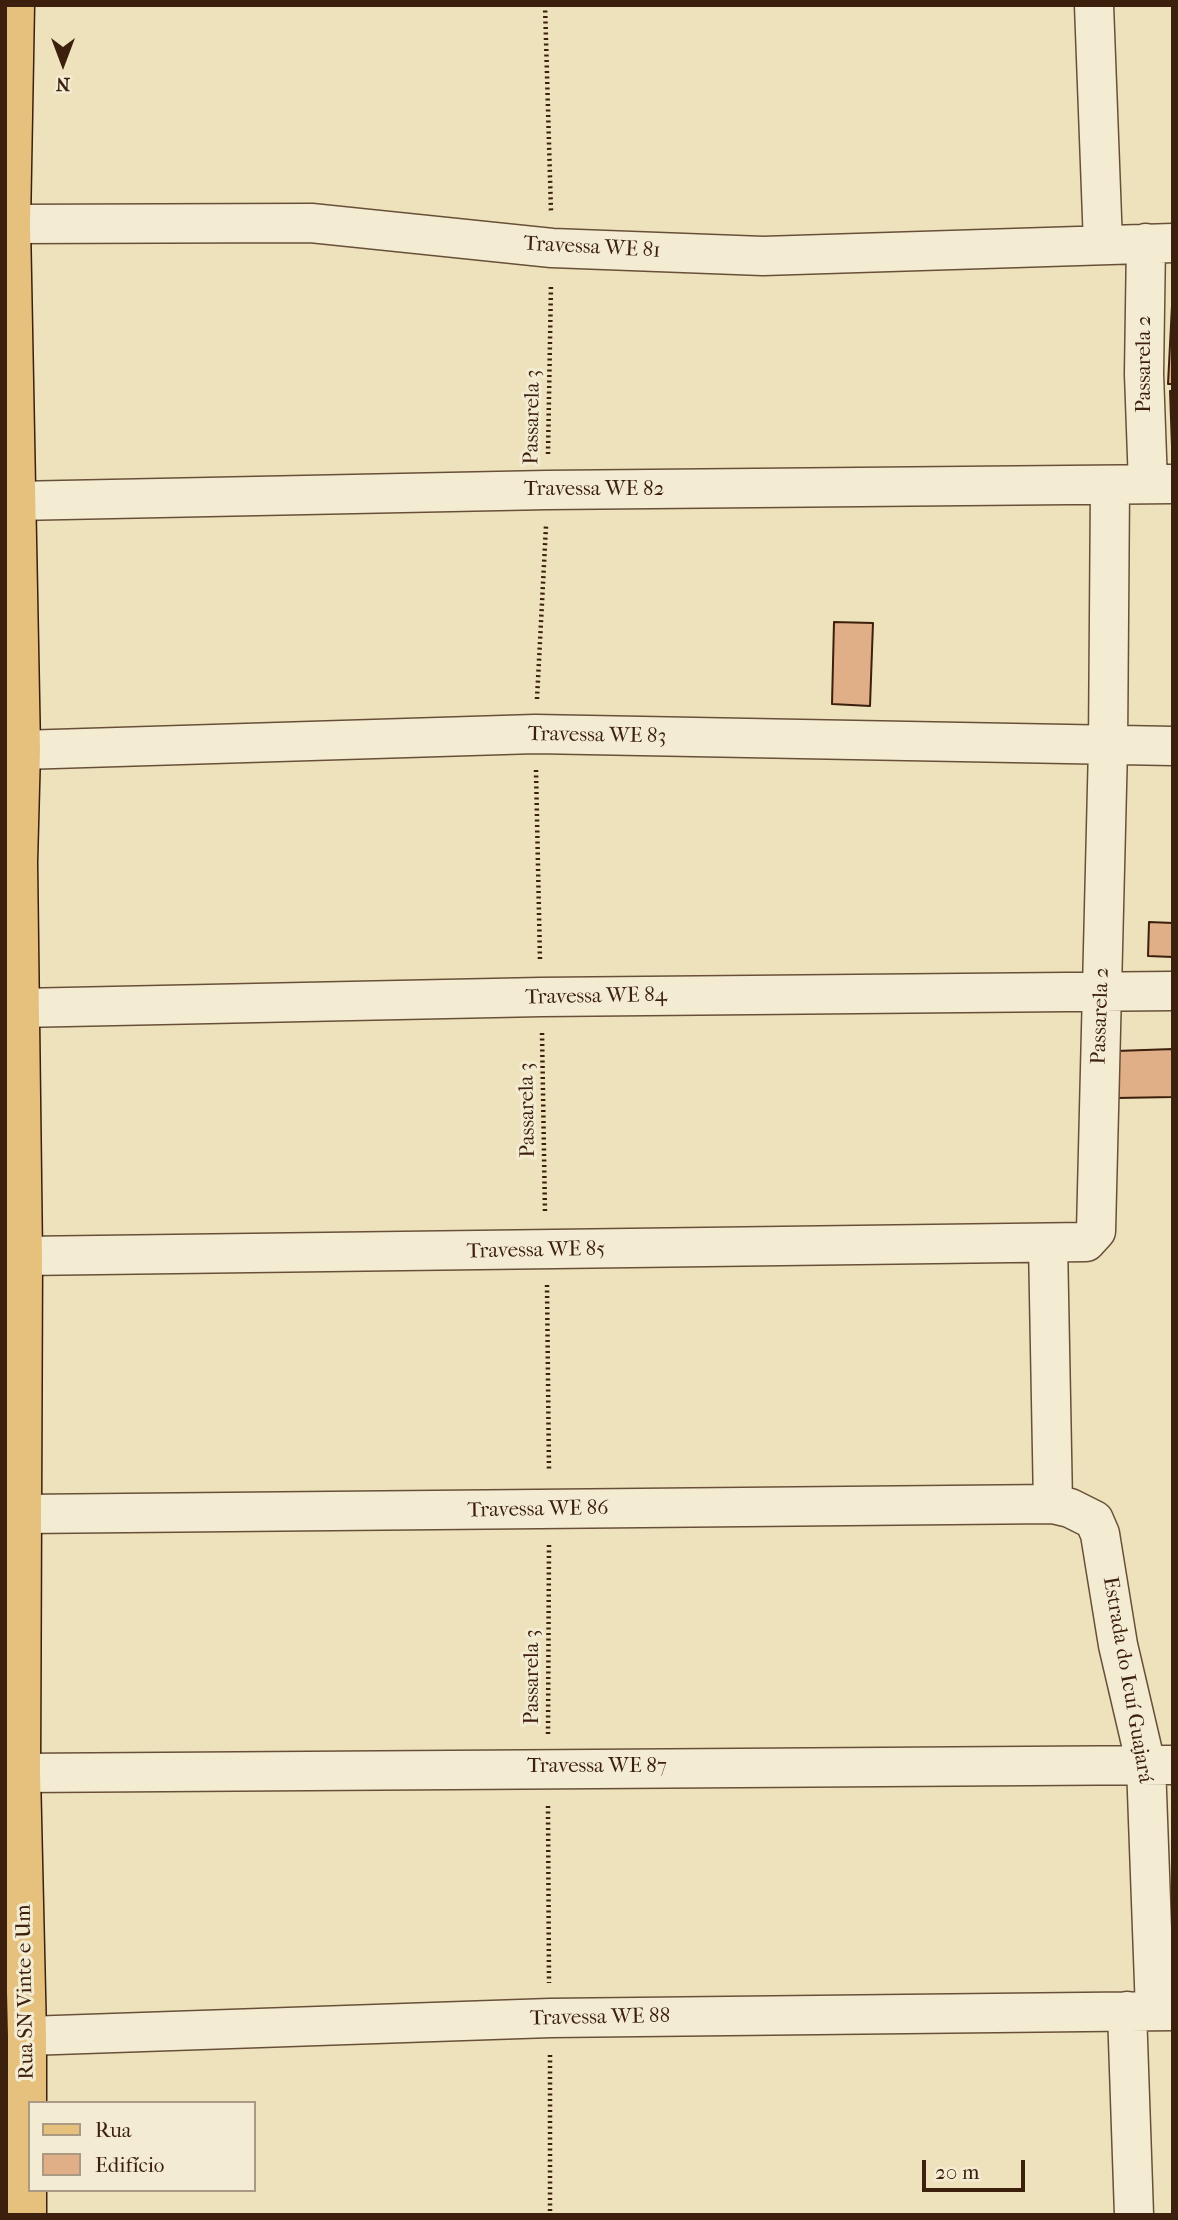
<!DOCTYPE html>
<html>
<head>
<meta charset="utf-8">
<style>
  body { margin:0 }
  #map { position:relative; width:1178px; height:2220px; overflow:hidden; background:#ede2bb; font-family:"IM FELL French Canon",serif }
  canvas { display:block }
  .frame { position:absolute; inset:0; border:7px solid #3c1f0d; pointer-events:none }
  .legend { position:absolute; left:28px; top:2101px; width:228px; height:91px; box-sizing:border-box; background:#f3ecd3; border:2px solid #aa9a84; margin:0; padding:9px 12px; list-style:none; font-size:21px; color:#3c1f0d }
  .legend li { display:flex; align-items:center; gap:14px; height:35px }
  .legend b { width:35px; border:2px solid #aa9a84 }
  .north { position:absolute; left:28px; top:28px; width:70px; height:70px; -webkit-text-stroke:5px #f3ecd3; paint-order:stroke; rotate:180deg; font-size:19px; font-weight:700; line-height:28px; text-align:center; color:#3c1f0d }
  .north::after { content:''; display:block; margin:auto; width:24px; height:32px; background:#3c1f0d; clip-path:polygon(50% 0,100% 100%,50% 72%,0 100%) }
  .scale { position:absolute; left:922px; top:2160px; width:103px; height:32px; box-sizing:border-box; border:4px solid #3c1f0d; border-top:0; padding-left:9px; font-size:21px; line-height:24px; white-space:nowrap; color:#3c1f0d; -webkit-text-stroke:5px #f3ecd3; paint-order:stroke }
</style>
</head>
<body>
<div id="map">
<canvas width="1178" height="2220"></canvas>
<div class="frame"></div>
<ul class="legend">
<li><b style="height:9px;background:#e6c17e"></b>Rua</li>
<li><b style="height:19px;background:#e0ae87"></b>Edifício</li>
</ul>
<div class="north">N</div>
<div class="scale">20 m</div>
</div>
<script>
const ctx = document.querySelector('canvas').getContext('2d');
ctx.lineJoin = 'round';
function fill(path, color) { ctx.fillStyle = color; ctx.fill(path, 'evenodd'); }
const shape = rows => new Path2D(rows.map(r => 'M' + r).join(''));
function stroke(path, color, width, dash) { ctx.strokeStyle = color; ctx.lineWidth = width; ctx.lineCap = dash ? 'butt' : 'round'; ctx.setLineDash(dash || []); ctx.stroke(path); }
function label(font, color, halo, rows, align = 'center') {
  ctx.font = font + ' "IM FELL French Canon",serif'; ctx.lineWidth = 6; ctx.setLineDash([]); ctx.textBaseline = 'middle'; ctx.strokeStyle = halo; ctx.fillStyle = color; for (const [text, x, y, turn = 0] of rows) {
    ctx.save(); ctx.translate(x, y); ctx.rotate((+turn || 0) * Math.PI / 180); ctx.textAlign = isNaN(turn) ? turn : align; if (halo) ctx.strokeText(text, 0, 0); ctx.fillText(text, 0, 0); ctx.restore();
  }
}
const building = shape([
  [1173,286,1173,384,1168,384,1173,286],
  [1170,391,1173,391,1173,446,1172,446,1170,391],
  [834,622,873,623,870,706,832,704,834,622],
  [1149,922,1173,923,1173,957,1148,956,1149,922],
  [1173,1049,1173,1097,1117,1098,1116,1051,1173,1049]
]);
fill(building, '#e0ae87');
stroke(building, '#3c1f0d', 2);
const minor = shape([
  [1094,5,1103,244],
  [11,224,311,223,552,248,763,256,1173,243],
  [1146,243,1144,374,1148,484],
  [15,501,547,490,1173,484],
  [21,750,535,734,1173,746],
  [19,1008,541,997,1173,991],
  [1048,1243,1053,1504],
  [23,1256,1086,1242,1096,1231,1108,747,1110,487],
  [23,1514,1053,1504,1070,1508,1094,1520,1100,1534,1118,1645,1146,1765,1155,2011],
  [21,1773,1170,1765],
  [1127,2011,1134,2215],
  [27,2036,550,2018,1173,2011]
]);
const primary = shape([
  [15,5,11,224,21,750,18,862,23,1256,21,1773,27,2036,27,2215]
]);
stroke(minor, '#685038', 41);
stroke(primary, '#3c1f0d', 41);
stroke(shape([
  [545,5,551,212],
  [548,454,551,284],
  [537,699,546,526],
  [536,770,540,961],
  [542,1033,545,1213],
  [547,1285,549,1472],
  [548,1734,549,1544],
  [548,1806,549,1983],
  [550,2055,550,2215]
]), '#3c1f0d', 4.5, [2, 3.5]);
stroke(minor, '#f3ecd3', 38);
stroke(primary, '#e6c17e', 38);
label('21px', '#3c1f0d', '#f3ecd3', [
  ["Travessa WE 81",592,248,3],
  ["Passarela 2",1145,364,-90],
  ["Passarela 3",533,417,-89],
  ["Travessa WE 82",594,490],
  ["Travessa WE 83",597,736,1],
  ["Travessa WE 84",596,997,-1],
  ["Passarela 2",1101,1016,-88],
  ["Passarela 3",528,1110,-91],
  ["Travessa WE 85",536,1251,-1],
  ["Travessa WE 86",538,1510,-1],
  ["Passarela 3",533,1677,-90],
  ["Estrada do Icuí Guajará",1127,1680,80],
  ["Travessa WE 87",597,1767],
  ["Rua SN Vinte e Um",26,1992,-91],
  ["Travessa WE 88",600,2018,-1]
]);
</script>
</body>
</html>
